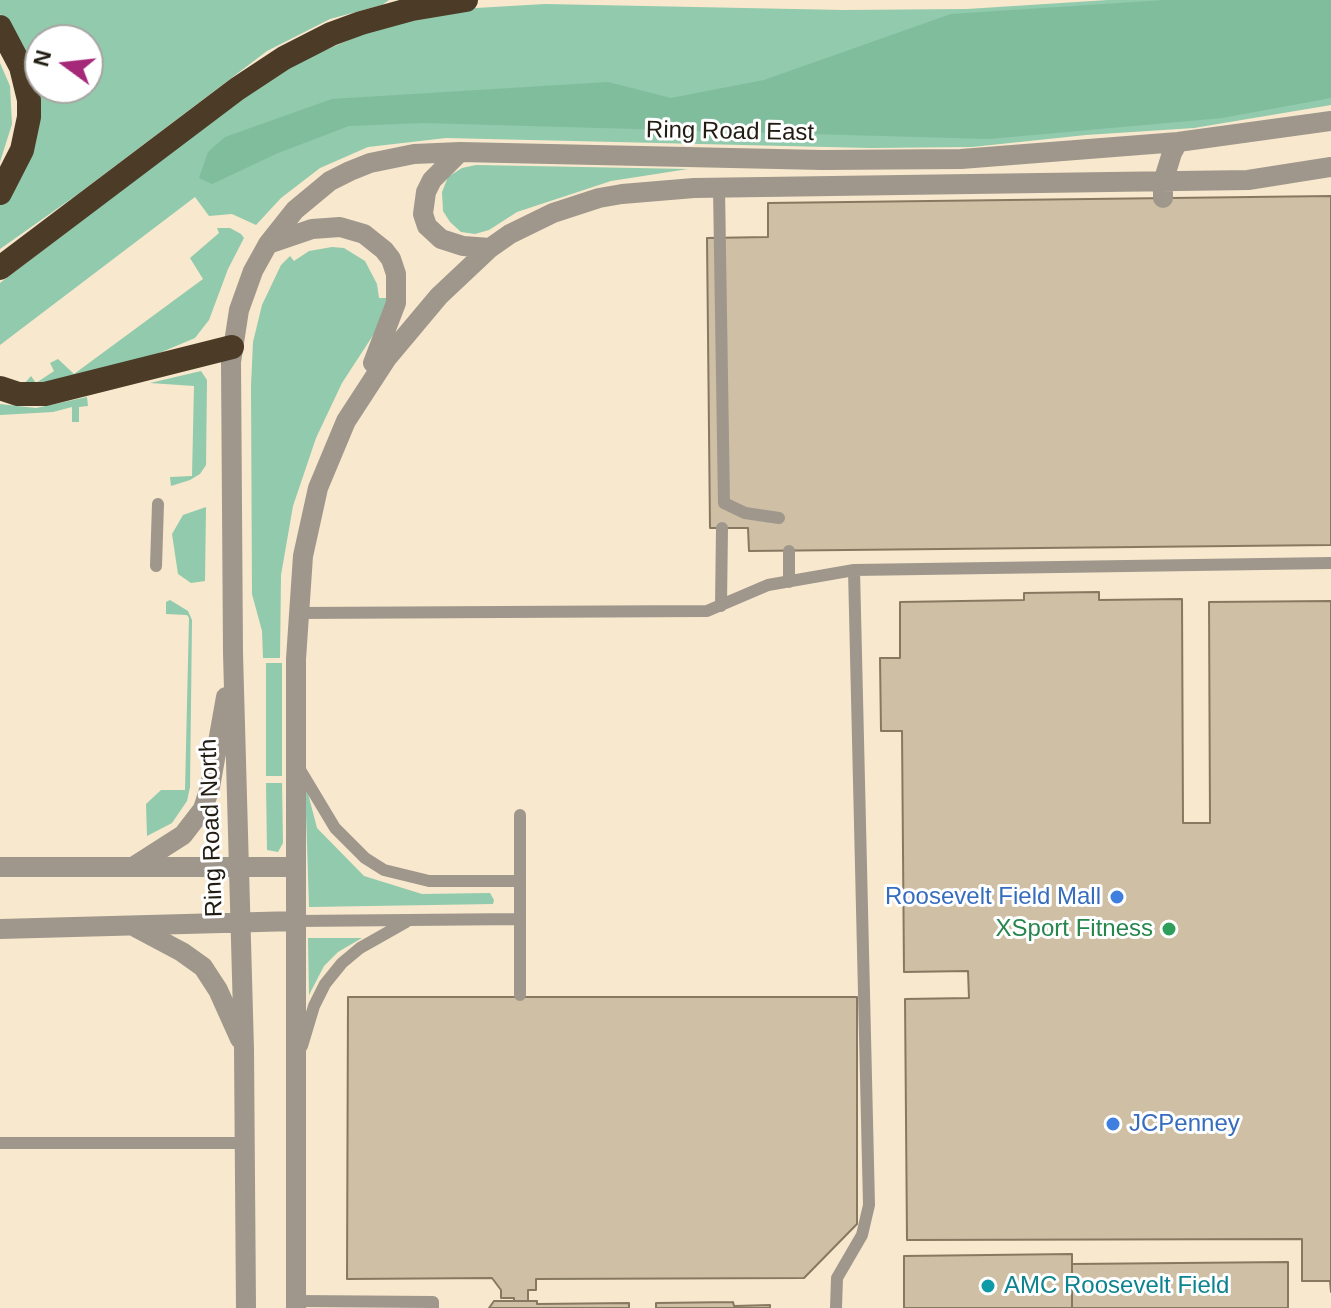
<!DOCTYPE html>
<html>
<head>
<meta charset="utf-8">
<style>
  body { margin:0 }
  #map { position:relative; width:1331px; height:1308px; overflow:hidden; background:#f8e8cd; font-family:Arial,sans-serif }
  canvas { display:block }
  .north { position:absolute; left:24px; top:24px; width:80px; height:80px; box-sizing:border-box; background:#fff; border:2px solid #a7a5a1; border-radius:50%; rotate:285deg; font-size:22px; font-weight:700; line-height:32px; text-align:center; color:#221d13 }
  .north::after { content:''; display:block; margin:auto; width:28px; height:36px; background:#a62879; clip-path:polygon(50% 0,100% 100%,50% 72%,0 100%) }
</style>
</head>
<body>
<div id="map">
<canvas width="1331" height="1308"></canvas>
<div class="north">N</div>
</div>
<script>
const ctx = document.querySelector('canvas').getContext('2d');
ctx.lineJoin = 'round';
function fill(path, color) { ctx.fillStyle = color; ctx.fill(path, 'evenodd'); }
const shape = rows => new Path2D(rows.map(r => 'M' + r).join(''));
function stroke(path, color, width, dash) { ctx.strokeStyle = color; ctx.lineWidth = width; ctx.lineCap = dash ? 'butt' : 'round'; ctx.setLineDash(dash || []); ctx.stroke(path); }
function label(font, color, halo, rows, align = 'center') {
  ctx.font = font + ' Arial,sans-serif'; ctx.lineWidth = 6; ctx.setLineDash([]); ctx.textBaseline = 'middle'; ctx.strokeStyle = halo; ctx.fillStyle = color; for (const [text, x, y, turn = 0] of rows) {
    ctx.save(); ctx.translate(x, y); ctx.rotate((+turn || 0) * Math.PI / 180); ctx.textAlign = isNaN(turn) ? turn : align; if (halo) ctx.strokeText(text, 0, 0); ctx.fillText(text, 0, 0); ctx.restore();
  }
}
fill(shape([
  [0,0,389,0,382,5,330,19,267,51,78,194,0,249,0,203,35,132,5,19,0,14],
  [40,40,88,40,88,88,40,88],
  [1108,0,1331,0,1331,105,1194,128,1086,135,972,147,870,148,446,138,368,147,320,168,281,198,256,225,232,214,209,216,195,197,0,345,0,283,223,112,295,63,377,28,459,9,545,4,844,10,967,9],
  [0,63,10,86,12,124,0,162],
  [476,165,688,169,611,181,517,212,489,230,475,234,461,232,450,222,443,211,442,192,448,177,462,168],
  [217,228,230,228,241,234,244,238,228,269,209,320,195,338,138,362,29,387,24,384,31,376,36,383,54,371,50,363,58,359,74,374,203,279,190,258,219,233],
  [332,247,344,248,365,261,377,284,379,298,388,298,381,323,342,383,316,438,293,506,281,575,280,658,263,658,262,631,252,594,251,386,253,342,262,305,281,265,290,256,294,261,309,251],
  [201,371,207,380,206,465,200,474,190,480,171,486,170,477,192,476,194,386,150,383],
  [87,397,88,406,79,407,79,422,72,422,72,407,53,412,0,415,0,404,36,408],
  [206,507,205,581,191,583,178,574,172,534,183,515],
  [170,600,188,611,192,620,190,787,187,801,172,823,147,836,146,804,161,790,185,790,189,618,187,615,166,614,166,602],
  [266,663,282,663,282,776,266,776],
  [305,782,317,828,364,876,422,894,490,893,494,900,493,904,309,907],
  [266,783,282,783,283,843,278,852,267,850],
  [308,938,362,938,338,952,324,966,309,995]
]), '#91caac');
fill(shape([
  [1165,0,1331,0,1331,98,1222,118,989,139,423,123,349,126,278,153,212,184,199,178,208,152,225,137,332,99,608,82,671,98,764,80,951,14]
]), '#7fbd9d');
const building = shape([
  [1331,196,1331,545,749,551,748,528,710,528,707,238,768,237,768,203,1331,196],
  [1099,592,1099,600,1182,599,1183,823,1210,823,1209,602,1331,601,1331,1292,1330,1281,1302,1281,1302,1239,907,1240,905,999,969,998,968,971,904,972,902,731,881,731,880,658,900,658,900,602,1024,600,1024,593,1099,592],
  [348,997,857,997,857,1224,804,1278,536,1279,536,1290,528,1290,528,1301,514,1301,514,1298,501,1298,501,1290,492,1278,347,1279,348,997],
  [1072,1254,1072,1308,904,1308,904,1256,1072,1254],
  [1288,1262,1288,1308,1072,1308,1072,1264,1288,1262],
  [494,1301,537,1301,537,1304,629,1303,629,1308,489,1308,494,1301],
  [733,1302,734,1306,770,1305,770,1308,656,1308,656,1303,733,1302]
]);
fill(building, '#cebfa5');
stroke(building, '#877961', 2);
stroke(shape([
  [719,188,724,503,745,513,779,518],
  [156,566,158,504],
  [789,582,789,551],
  [721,606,722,528],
  [297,613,707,611,768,585,854,570,1331,563],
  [299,768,335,828,365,858,384,870,429,881,520,881],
  [520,815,520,995],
  [296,921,520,919],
  [302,1046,314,1006,325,984,342,963,360,948,406,922],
  [0,1143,245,1143],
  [296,1301,433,1302,433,1308],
  [836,1308,837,1278,862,1235,869,1205,854,570]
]), '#9f978c', 12);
stroke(shape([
  [460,152,432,180,426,192,423,214,427,226,441,239,463,246,490,248],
  [1163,198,1163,182,1172,153,1178,142],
  [268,244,312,229,340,227,364,234,384,250,391,259,396,274,396,303,373,363],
  [0,867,296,867],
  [133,867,183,835,203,809,210,787,226,697],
  [135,927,182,952,203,967,218,990,240,1039],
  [0,929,296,921],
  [246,1308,244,1049,233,653,231,362,239,310,253,271,268,244,295,210,330,181,350,171,370,163,414,154,460,152,822,160,961,159,1178,142,1331,121],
  [296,1308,296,659,303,556,318,488,346,421,387,358,439,296,490,248,510,234,553,213,599,198,622,194,694,188,1248,180,1331,167]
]), '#9f978c', 20);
stroke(shape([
  [0,27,21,67,29,100,29,117,22,150,0,193],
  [0,268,237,89,284,58,331,34,361,23,412,9,466,0],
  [0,388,18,394,45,394,232,347]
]), '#4c3b27', 24);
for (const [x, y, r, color] of [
  [1117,897,8,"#3f7fe0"],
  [1169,929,8,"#2e9e5b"],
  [1113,1124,8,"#3f7fe0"],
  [988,1286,8,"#0f9aa8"]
]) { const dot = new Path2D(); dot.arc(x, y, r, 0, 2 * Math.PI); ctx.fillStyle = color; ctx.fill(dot); stroke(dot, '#fff', 3); }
label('24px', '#221d13', '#fff', [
  ["Ring Road East",730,132,1],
  ["Ring Road North",212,828,-92]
]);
label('24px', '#366cbe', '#fff', [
  ["Roosevelt Field Mall",1101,897],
  ["JCPenney",1129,1124,"left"]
], 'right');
label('24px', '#27864d', '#fff', [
  ["XSport Fitness",1153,929]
], 'right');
label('24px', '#0d838f', '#fff', [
  ["AMC Roosevelt Field",1004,1286]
], 'left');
</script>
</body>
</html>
